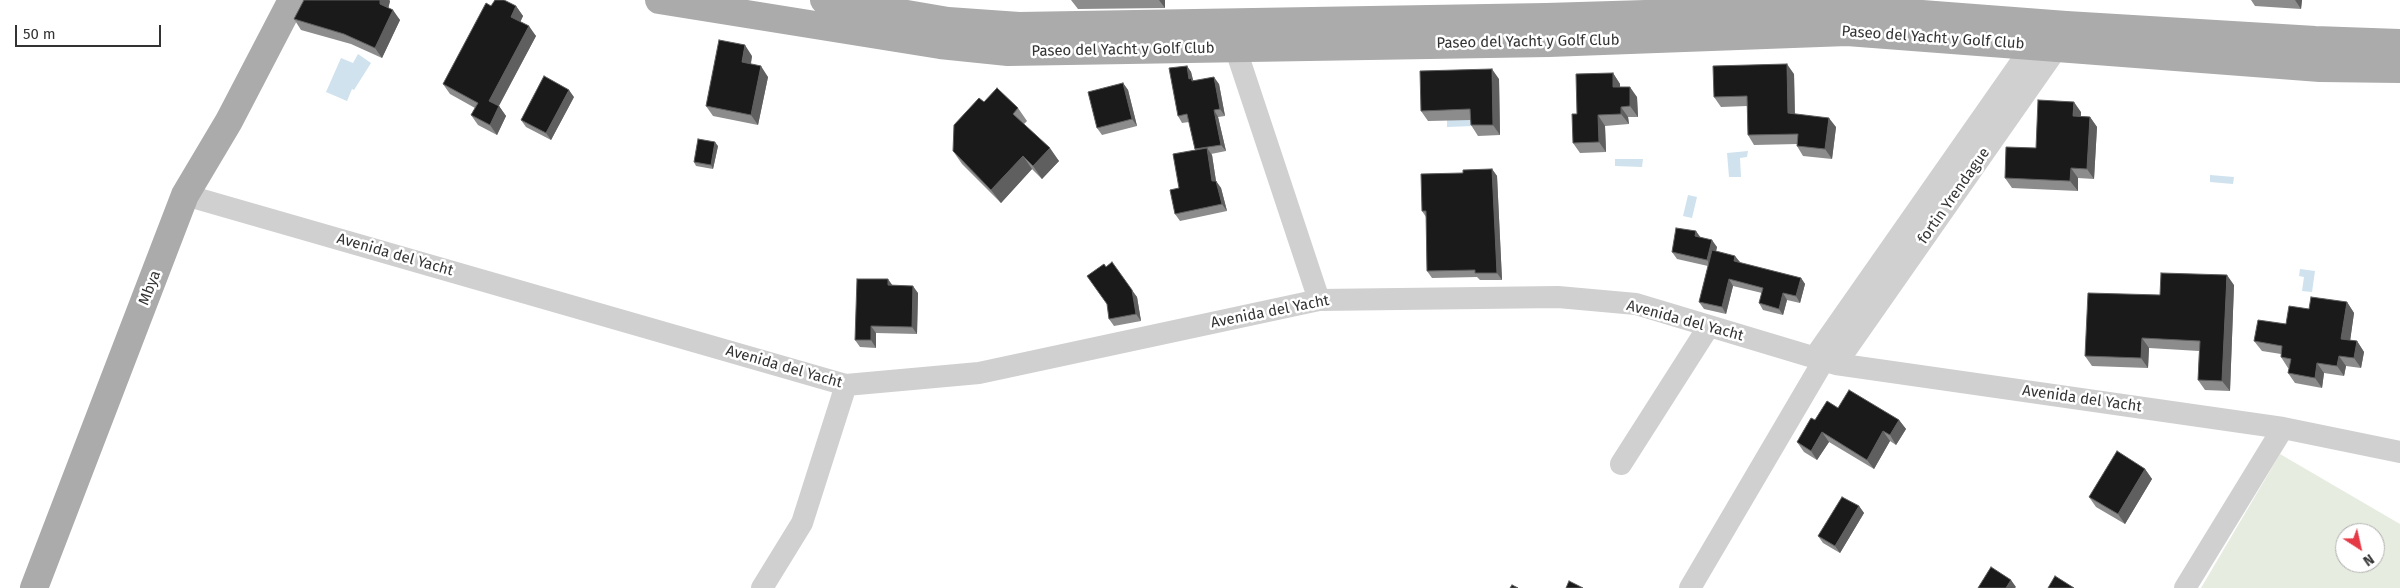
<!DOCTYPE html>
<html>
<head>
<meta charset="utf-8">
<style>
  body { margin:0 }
  #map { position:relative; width:2400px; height:588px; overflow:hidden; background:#fff; font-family:"Fira Sans",sans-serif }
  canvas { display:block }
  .north { position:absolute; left:2335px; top:523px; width:50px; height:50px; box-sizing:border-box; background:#fff; border:1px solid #adadad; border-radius:50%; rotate:145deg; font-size:14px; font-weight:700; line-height:20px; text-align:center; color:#333 }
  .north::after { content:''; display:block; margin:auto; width:18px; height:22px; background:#e63946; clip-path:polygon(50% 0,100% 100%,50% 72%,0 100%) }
  .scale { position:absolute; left:15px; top:25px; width:146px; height:22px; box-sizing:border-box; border:2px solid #333; border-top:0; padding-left:6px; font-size:15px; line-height:18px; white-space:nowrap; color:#333; -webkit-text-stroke:4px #fff; paint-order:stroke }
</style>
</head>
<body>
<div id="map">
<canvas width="2400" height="588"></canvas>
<div class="north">N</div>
<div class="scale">50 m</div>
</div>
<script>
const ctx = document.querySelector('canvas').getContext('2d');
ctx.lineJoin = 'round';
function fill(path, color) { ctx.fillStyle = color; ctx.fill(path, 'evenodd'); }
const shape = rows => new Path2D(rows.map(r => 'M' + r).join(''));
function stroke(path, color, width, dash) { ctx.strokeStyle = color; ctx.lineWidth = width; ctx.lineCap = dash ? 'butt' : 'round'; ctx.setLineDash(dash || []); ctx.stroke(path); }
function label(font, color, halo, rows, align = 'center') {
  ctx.font = font + ' "Fira Sans",sans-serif'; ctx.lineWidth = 5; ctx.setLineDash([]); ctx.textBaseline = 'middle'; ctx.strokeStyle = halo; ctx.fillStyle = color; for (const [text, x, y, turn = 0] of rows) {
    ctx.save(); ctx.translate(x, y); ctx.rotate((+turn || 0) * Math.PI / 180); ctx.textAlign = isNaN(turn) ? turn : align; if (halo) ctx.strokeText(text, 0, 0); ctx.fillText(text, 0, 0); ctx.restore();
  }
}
fill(shape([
  [2280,454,2400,524,2400,588,2201,588],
  [2345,533,2375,533,2375,563,2345,563]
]), '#e6ecdf');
fill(shape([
  [358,54,371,63,354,90,352,89,347,101,326,92,341,58,353,63],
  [1473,119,1473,126,1447,127,1447,120],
  [1748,151,1747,157,1740,158,1741,177,1729,177,1727,153],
  [1615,159,1643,159,1642,167,1615,166],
  [2210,175,2234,177,2233,184,2210,182],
  [1688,195,1697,197,1692,218,1683,216],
  [2300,269,2315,271,2312,292,2302,291,2304,277,2299,276]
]), '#cfe2ee');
stroke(shape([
  [1232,32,1235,47,1319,300],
  [185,195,846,385,979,373,1319,300,1558,297,1636,304,1836,364,2283,428,2400,452],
  [1814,358,2033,45,2038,34],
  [1836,364,2057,48,2062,35],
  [1621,464,1709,326],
  [762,588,802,523,846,385],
  [1690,588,1824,360],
  [2185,588,2283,428]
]), '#d0d0d0', 22);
stroke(shape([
  [659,0,940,45,1008,52,1549,43,1847,32,2320,68,2400,69],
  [824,0,948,21,1019,26,1546,17,1844,8,2066,25,2315,40,2400,43],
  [34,588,185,195,229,121,292,0]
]), '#ababab', 28);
fill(shape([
  [304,0,389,0,390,1,388,8,400,20,382,58,351,44,301,30,294,19],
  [1071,0,1165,0,1165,8,1078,9],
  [2251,0,2302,0,2301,9,2255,6],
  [491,6,516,6,523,16,520,22,536,36,499,106,506,116,497,135,478,125,471,115,475,108,450,94,443,84],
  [752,56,751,64,768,77,758,125,713,116,706,106],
  [1187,66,1191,72,1193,80,1219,84,1225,116,1218,117,1226,151,1211,154,1212,155,1216,181,1221,188,1227,211,1180,221,1175,214,1179,188,1195,150,1189,122,1182,123,1178,116],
  [1613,73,1620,84,1620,87,1637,97,1638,117,1628,117,1629,124,1605,126,1606,152,1580,153,1573,143,1577,114],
  [1794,74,1795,114,1836,127,1832,159,1803,156,1797,146,1797,144,1754,145,1748,135,1747,106,1721,107,1714,97],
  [1499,79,1500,135,1478,136,1471,125,1471,120,1428,121,1421,111],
  [1123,83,1128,90,1137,126,1102,135,1097,128],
  [574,97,551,140,526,127,521,120],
  [984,102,1018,108,1027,121,1024,124,1059,161,1042,179,1032,169,1001,203,962,164,953,151],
  [2081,112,2081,116,2090,117,2097,127,2094,179,2078,178,2078,191,2012,188,2005,178,2036,148],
  [718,146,713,169,696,166,694,162],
  [1492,169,1497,176,1502,280,1480,280,1477,277,1432,278,1427,271,1426,217,1422,211,1463,173],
  [1700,237,1717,247,1716,251,1740,263,1801,278,1805,284,1800,303,1787,300,1783,315,1763,310,1759,303,1762,293,1733,286,1726,314,1704,309,1699,302,1708,266,1677,259,1672,252],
  [1106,267,1137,297,1141,321,1114,326,1109,319],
  [893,285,918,293,917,334,876,333,876,348,860,347,855,340],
  [2234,285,2230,391,2205,390,2198,380,2199,351,2149,348,2148,368,2092,366,2085,356,2160,295],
  [2347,302,2354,313,2350,340,2357,341,2364,352,2361,368,2346,366,2344,376,2324,373,2322,388,2295,383,2288,373,2289,368,2288,368,2281,357,2281,354,2262,351,2254,341,2286,324,2309,309],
  [1838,408,1899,420,1906,429,1896,445,1890,441,1874,469,1829,442,1817,460,1804,452,1797,442,1815,420],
  [2145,469,2152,479,2125,524,2096,507,2089,497],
  [1859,506,1864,513,1840,553,1823,543,1818,536]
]), '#8c8c8c');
fill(shape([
  [380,0,389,0,390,1,387,14,380,4],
  [1159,0,1165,0,1165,8],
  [2295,0,2302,0,2301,9],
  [516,6,523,16,518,27,511,17],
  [393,10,400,20,382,58,375,48],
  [529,26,536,36,496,111,489,101],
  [745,45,752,56,749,73,742,62],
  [1787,64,1794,74,1795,123,1788,113],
  [761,66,768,77,758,125,751,115],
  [1187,66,1191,72,1193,80,1196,85,1189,79],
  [1492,69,1499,79,1500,135,1493,125],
  [1613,73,1620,84,1620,98,1613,87],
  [1214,77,1219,84,1225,116,1220,109],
  [1123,83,1128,90,1137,126,1132,119],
  [1630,87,1637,97,1638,117,1630,106],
  [569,90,574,97,551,140,546,133],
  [2074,102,2081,112,2080,126,2073,116],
  [499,106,506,116,497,135,490,125],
  [1621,107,1628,117,1629,124,1621,114],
  [1214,110,1218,117,1226,151,1221,145],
  [1598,115,1605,126,1606,152,1599,142],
  [2090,117,2097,127,2094,179,2087,169],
  [1829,118,1836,127,1832,159,1825,149],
  [715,142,718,146,713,169,711,165],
  [1050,148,1059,161,1042,179,1033,166],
  [1207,148,1212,155,1217,188,1212,181],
  [1023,156,1032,169,1001,203,991,190],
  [2071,168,2078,178,2078,191,2070,181],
  [1492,169,1497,176,1502,280,1497,273],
  [1216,181,1221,188,1227,211,1222,204],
  [1696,231,1701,238,1695,236],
  [1712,240,1717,247,1712,267,1707,260],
  [1735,256,1740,262,1738,268,1734,261],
  [2227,275,2234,285,2230,391,2222,381],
  [1801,278,1805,284,1800,303,1796,296],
  [888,279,893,286,888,285],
  [1729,279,1733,286,1726,314,1722,307],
  [913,286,918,293,917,334,912,327],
  [1132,290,1137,297,1141,321,1136,314],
  [1783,293,1787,300,1783,315,1779,309],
  [2347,302,2354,313,2349,349,2341,339],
  [871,326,876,333,876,348,871,340],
  [2142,338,2149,348,2148,368,2141,358],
  [2357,341,2364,352,2361,368,2354,358],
  [2339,356,2346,366,2344,376,2337,366],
  [2317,363,2324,373,2322,388,2315,378],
  [1899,420,1906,429,1896,445,1890,435],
  [1883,431,1890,441,1874,469,1867,460],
  [1822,432,1829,442,1817,460,1811,451],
  [2145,469,2152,479,2125,524,2118,514],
  [1859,506,1864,513,1840,553,1835,546],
  [2011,580,2016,587,2015,588,2006,588]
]), '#5f5f5f');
const building = shape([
  [304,0,380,0,380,4,393,10,375,48,344,34,294,19,304,0],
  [495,0,504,0,516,6,511,17,529,26,489,101,499,106,490,125,471,115,478,103,443,84,486,3,491,6,495,0],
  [719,40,745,45,742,62,761,66,751,115,706,106,719,40],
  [1787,64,1788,113,1829,118,1825,149,1797,146,1798,134,1748,135,1747,96,1714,97,1713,66,1787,64],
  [1187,66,1189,79,1191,78,1192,81,1214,77,1220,109,1214,110,1221,145,1195,149,1187,114,1178,116,1169,68,1187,66],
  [1492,69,1493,125,1471,125,1470,109,1421,111,1420,71,1492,69],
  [1613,73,1613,87,1630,87,1630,106,1621,107,1621,114,1598,115,1599,142,1573,143,1572,114,1577,114,1576,74,1613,73],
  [544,76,569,90,546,133,521,120,544,76],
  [1123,83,1132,119,1097,128,1088,92,1123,83],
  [997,88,1018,108,1013,114,1050,148,1033,166,1023,156,991,190,953,151,954,125,979,98,984,102,997,88],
  [2038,100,2074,102,2073,116,2090,117,2087,169,2071,168,2070,181,2005,178,2006,147,2036,148,2038,100],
  [698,139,715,142,711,165,694,162,698,139],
  [1207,148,1212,181,1216,181,1222,204,1175,214,1170,190,1179,188,1173,154,1207,148],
  [1492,169,1497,273,1475,273,1475,270,1427,271,1426,211,1422,211,1421,174,1463,173,1463,170,1492,169],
  [1676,228,1696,231,1695,236,1712,240,1707,260,1672,252,1676,228],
  [1712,250,1735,256,1734,261,1801,278,1796,296,1783,293,1779,309,1759,303,1763,288,1729,279,1722,307,1699,302,1712,250],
  [1112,262,1132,290,1136,314,1109,319,1107,304,1087,276,1104,264,1106,267,1112,262],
  [2161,273,2227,275,2222,381,2198,380,2200,341,2142,338,2141,358,2085,356,2088,293,2160,295,2161,273],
  [857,279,888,279,888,285,913,286,912,327,871,326,871,340,855,340,857,279],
  [2311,297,2347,302,2341,339,2357,341,2354,358,2339,356,2337,366,2317,363,2315,378,2288,373,2291,359,2281,357,2282,346,2254,341,2258,320,2286,324,2289,306,2309,309,2311,297],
  [1849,390,1899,420,1890,435,1883,431,1867,460,1822,432,1811,451,1797,442,1811,418,1815,420,1827,401,1838,408,1849,390],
  [2117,451,2145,469,2118,514,2089,497,2117,451],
  [1842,497,1859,506,1835,546,1818,536,1842,497],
  [1991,567,2011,580,2006,588,1978,588,1991,567],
  [2055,576,2074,588,2048,588,2055,576],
  [1569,581,1583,588,1566,588,1569,581],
  [1512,585,1518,588,1510,588,1512,585]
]);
fill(building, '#1a1a1a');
stroke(building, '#5f5f5f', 1);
label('15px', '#333', '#fff', [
  ["Paseo del Yacht y Golf Club",1933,38,4],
  ["Paseo del Yacht y Golf Club",1528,42,-1],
  ["Paseo del Yacht y Golf Club",1123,50,-1],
  ["fortin Yrendague",1954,196,-55],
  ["Avenida del Yacht",395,255,16],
  ["Mbya",150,288,-69],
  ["Avenida del Yacht",1270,312,-11],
  ["Avenida del Yacht",1685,321,15],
  ["Avenida del Yacht",784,367,16],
  ["Avenida del Yacht",2082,399,8]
]);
</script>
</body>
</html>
